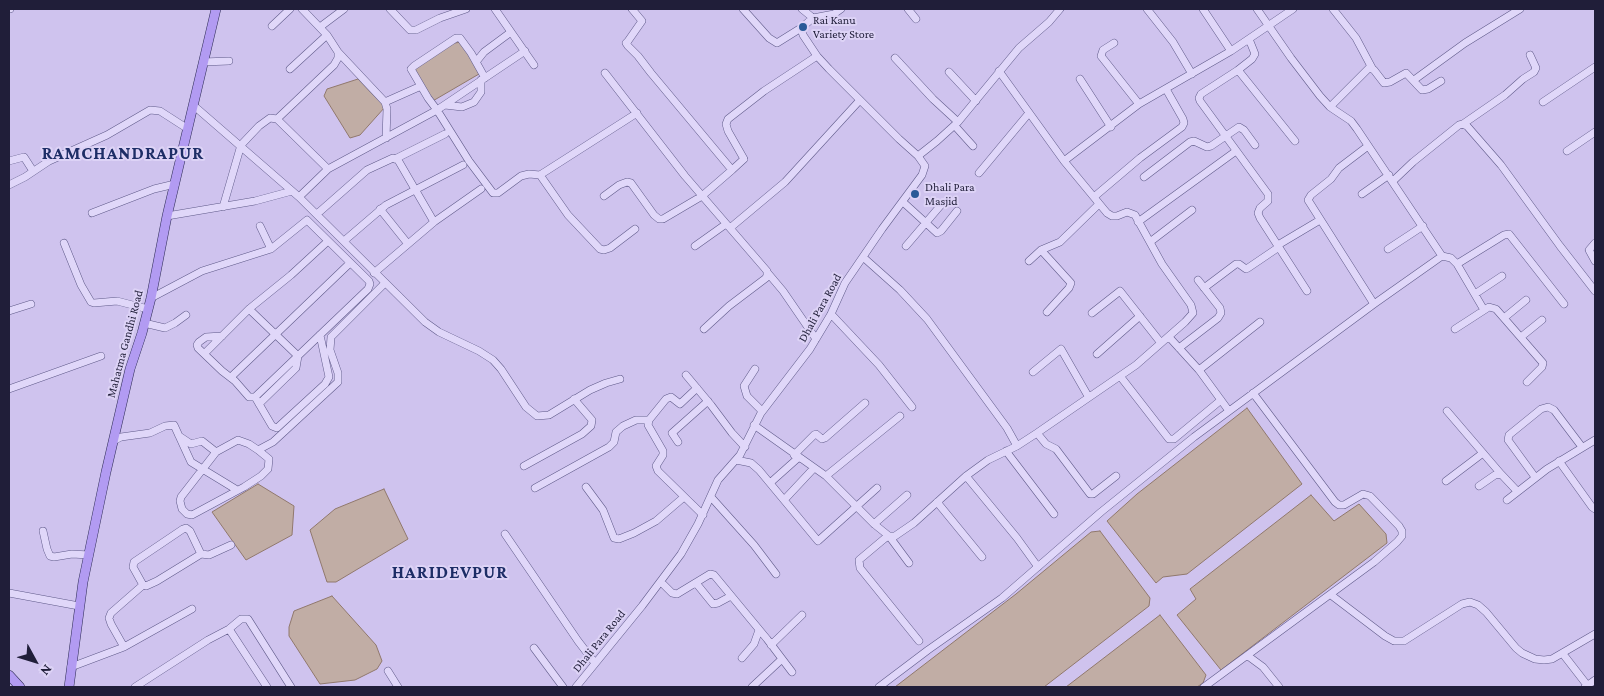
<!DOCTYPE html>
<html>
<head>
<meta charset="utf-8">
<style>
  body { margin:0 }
  #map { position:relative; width:1604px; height:696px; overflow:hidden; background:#cfc3ee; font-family:"Crimson Pro",serif }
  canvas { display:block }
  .frame { position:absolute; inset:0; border:10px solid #201e39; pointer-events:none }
  .north { position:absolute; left:10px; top:636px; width:50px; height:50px; -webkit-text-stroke:4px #ddd3f6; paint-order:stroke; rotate:129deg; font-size:14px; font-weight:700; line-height:20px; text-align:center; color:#201e39 }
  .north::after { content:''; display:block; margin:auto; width:18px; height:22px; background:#201e39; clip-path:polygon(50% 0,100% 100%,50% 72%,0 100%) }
</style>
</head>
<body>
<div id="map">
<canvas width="1604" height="696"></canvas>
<div class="frame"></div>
<div class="north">N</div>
</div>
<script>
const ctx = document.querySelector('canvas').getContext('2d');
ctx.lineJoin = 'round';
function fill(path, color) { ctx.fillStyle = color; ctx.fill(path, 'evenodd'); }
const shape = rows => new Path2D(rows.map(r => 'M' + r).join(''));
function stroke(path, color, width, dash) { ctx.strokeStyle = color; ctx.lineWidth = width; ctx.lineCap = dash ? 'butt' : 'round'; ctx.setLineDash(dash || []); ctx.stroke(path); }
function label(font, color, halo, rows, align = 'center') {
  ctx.font = font + ' "Crimson Pro",serif'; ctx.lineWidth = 4; ctx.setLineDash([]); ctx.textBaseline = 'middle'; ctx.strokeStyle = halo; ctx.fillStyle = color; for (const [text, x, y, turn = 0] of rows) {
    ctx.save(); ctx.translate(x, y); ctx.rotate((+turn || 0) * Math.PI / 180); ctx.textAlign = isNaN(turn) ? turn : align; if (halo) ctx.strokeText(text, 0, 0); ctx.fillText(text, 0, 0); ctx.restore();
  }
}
const water = shape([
  [463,42,479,74,431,102,411,70,454,43,463,42],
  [358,79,385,107,360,135,350,138,324,96,327,89,358,79],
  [1247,408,1302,484,1187,574,1163,577,1156,583,1107,521,1137,494,1247,408],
  [258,484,294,506,292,535,246,560,212,512,258,484],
  [384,489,408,539,336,582,327,582,310,530,335,509,384,489],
  [1311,495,1334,521,1359,504,1386,534,1387,543,1221,670,1177,615,1196,599,1190,589,1311,495],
  [1100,531,1150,598,1149,606,1044,687,895,687,1016,594,1091,532,1100,531],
  [332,596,376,645,382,661,377,669,355,680,320,684,289,636,289,627,294,611,332,596],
  [1160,615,1206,675,1203,683,1197,687,1066,687,1160,615]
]);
fill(water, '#c1ada5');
stroke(water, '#90786c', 1);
const minor = shape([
  [9,9,10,9],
  [390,9,410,30,416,30,440,18,466,9],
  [495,9,534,65],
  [632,9,642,21,628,41,626,43,628,46,638,56,651,73,732,170,744,159,728,131,726,124,728,119,764,91,817,56],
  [743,9,769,38,777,43,801,28,813,18,834,14,841,9],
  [802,9,813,18],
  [908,9,916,19],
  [1147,9,1173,42,1192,74],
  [1203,9,1231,51],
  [1257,9,1291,58,1320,96,1330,107,1351,121,1357,129,1442,256,1451,258,1457,264,1484,310],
  [1333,9,1356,38,1372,68],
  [272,26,290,9],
  [320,27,344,9],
  [801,28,803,35,817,56,829,69,899,139,918,156],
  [1249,39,1255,54,1252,59,1238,70,1295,141],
  [1114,43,1103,50,1101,56,1139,104],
  [338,52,385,102,387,109,386,138],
  [895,58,933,99,958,122],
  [203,62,229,61],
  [476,62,484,52,511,32],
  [290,69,327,35],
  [1238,70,1201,94,1199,98,1200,101,1268,194,1268,201,1260,208,1258,213,1260,218,1307,291],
  [999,71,1064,161,1139,104,1231,51,1293,9],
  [949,72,976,101],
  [605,73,685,176,767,271,767,275,766,278,729,306,704,329],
  [485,78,471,53,460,38,456,38,414,66,411,69,428,98,437,110,525,51],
  [1080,79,1111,127],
  [1414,80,1465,43,1520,9],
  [385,102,421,86],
  [1543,102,1595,67],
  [193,105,299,197,425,322,439,332,479,351,493,360,501,369,526,407,537,416,549,415,590,390,606,383,620,379],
  [445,105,462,107,474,102,481,92,481,80],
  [1330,107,1369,68,1374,70,1384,83,1390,82,1406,73,1422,90,1428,89,1441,81],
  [277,119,334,65,338,58,338,52,327,35,302,9],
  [1463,124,1505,95,1523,79,1534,72,1536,68,1530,55],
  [955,126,973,146],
  [1368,146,1339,168,1331,179,1311,195,1308,200,1374,304],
  [1567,151,1595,132],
  [395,159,445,134],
  [9,161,24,157,33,171],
  [979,173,1029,113],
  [540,175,568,215,600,249,604,250,610,248,635,229],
  [1144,177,1190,142,1194,141,1207,147,1211,146,1239,127,1244,130,1255,145],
  [1393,181,1413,162,1459,125,1463,124,1467,126,1501,165,1560,246,1595,291],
  [9,185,25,177,49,161,107,135,150,110,160,111,188,129],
  [1362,194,1389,175],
  [604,196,619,185,627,182,631,183,654,215,659,219,663,219,702,196,732,170],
  [299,197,328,169,437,110,469,161,493,193,498,193,521,176,529,174,540,175,637,113],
  [1094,197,1140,158,1182,127,1184,123,1183,119,1166,89],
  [903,202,937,233,941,231,957,211],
  [223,207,241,145,259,126,270,118,277,119,328,169],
  [380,209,408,244],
  [92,213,154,189,175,184],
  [317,214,367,170,393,158,398,160,434,222,374,273],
  [167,216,255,201,292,191],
  [434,222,481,189],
  [1138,222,1236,151],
  [260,226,271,249],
  [730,228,785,182,860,100],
  [344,241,386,205,463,165],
  [1150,242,1192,210],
  [64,243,81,285,91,302,94,303,117,301,148,309],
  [1595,243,1589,250,1595,261],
  [1278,245,1320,220],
  [695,246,726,224],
  [906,246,941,205],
  [1388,249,1423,226],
  [1041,250,1071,283,1069,288,1047,312],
  [863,257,900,290,927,319,1007,428,1017,446],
  [1029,261,1041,250,1060,242,1099,204],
  [1457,264,1504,235,1509,234,1564,304],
  [767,272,783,291,816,339],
  [1204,288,1236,264,1239,264,1246,269,1248,268,1279,247],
  [1475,294,1502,276],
  [151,298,202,271,271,249,307,220,369,281,370,284,368,289,255,397,249,397,235,381,222,371,198,348,197,345,199,342,206,337,222,336],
  [249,309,298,356,296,368,259,404],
  [9,311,31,304],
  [1092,313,1120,291,1161,343],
  [831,314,879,365,912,407],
  [1504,318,1526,300],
  [144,323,165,328,175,323,186,315],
  [1455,329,1489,307,1496,309,1543,363,1542,367,1527,382],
  [1169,337,1199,370,1229,411],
  [1521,337,1542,320],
  [1179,348,1218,318,1221,313,1220,308,1198,280],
  [205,353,249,309,291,275,328,241],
  [1097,354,1140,316],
  [755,369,744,386,747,396,762,411],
  [1199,370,1260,322],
  [1033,372,1061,349,1088,396],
  [686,375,711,405,732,433,745,447],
  [1120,376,1169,439,1174,439,1221,400],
  [231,377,350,263],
  [697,388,680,404,671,397,666,399,649,420,648,425,663,451,663,455,656,466,658,471,703,515],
  [9,389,101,356],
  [255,397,272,426,277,428,325,384,329,377,320,335],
  [1447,411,1501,474],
  [754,425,826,476,874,524,889,536,909,563],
  [1037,433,1046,444,1056,449,1090,494,1093,494,1116,476],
  [179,436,191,444,202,441,216,452],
  [113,441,121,437,150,433,165,426,174,425,191,462,237,490],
  [678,442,672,433,708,401],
  [258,450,249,444,238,440,216,452,181,497,180,501,182,509,187,514,192,515,244,487,261,476,268,469,269,459,258,450,273,442,338,382,338,373,330,350,331,337,385,283],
  [1006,451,1054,514],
  [794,455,814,435,816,434,822,439,825,438,865,403],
  [736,460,751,463,759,470,818,541,877,488],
  [1559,461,1592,507,1595,509],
  [524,466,582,434,591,426,592,420,574,399],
  [826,476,900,416],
  [966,476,1017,538,1038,567],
  [1535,477,1508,440,1509,435,1541,409,1548,407,1554,410,1582,447],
  [1446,481,1483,453],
  [770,483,798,458],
  [1479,486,1495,475,1501,474,1517,491],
  [586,487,603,510,614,538,619,539,634,533,656,521,684,497],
  [535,488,609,447,614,442,616,432,623,426,636,420,649,420],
  [711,497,754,545,776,574],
  [785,499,814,468],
  [1507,500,1547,469,1595,440],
  [937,502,982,557],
  [874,524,907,495],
  [43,531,47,549,50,556,54,557,72,554,89,555],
  [505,534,578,641,595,663],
  [661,582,672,593,677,594,710,574,714,575,767,639,792,672],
  [696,583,713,604,718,603,731,596],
  [143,585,133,567,134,562,183,529,186,528,190,531,201,554],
  [9,593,79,606],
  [1331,595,1385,636,1394,641,1404,641,1462,604,1470,602,1478,605,1486,612,1516,648,1522,653,1535,659,1544,660,1552,659,1595,634],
  [229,629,267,687],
  [919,641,860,568,859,560,884,539,889,536,895,536,914,523,966,476,988,460,1017,446,1037,433,1136,365,1185,322,1193,313,1191,305,1162,264,1135,215,1127,212,1117,216,1112,216,1107,213,1064,161],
  [771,645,802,615],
  [124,647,111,624,109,618,111,613,143,585,146,586,157,581,201,554,209,555,231,545],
  [534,648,563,687],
  [1563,654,1587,685],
  [1248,656,1263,667,1279,687],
  [742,658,754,644,759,630],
  [71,667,124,647,192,609],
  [388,671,398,687],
  [135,687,208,640,229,629,241,619,248,619,291,687],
  [576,687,642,606,681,554,698,524,718,480,740,455,761,413,810,349,831,314,845,283,882,229,922,175,925,166,918,156,937,141,958,122,1019,48,1049,22,1060,9],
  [752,687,782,659],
  [879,687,928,650,1002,598,1101,512,1194,437,1374,304,1442,256],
  [1204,687,1374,562,1397,542,1402,536,1402,531,1399,526,1370,496,1363,494,1344,505,1339,505,1335,502,1253,393],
  [1585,687,1595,680]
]);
const major = shape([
  [9,675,20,687],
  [69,687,83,582,106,472,130,369,142,333,151,298,167,216,216,9]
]);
stroke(minor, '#5f5a89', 8);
stroke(major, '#302e57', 10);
stroke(minor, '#e0d7f9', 7);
stroke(major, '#b29bf2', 9);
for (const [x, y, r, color] of [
  [803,27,5,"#295a98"],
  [915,194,5,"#295a98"]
]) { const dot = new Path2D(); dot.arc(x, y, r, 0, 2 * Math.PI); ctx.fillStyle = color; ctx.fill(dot); stroke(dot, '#ddd3f6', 2); }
label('12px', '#201e39', '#ddd3f6', [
  ["Rai Kanu",813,20],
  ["Variety Store",813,34],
  ["Dhali Para",925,187],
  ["Masjid",925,201]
], 'left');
label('12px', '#201e39', '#ddd3f6', [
  ["Dhali Para Road",820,308,-61],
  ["Mahatma Gandhi Road",125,344,-75],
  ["Dhali Para Road",599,641,-51]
]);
ctx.letterSpacing = '1px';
label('bold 18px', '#1d2d66', '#ddd3f6', [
  ["RAMCHANDRAPUR",123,153],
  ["HARIDEVPUR",450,572]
]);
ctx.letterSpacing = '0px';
</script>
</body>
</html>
